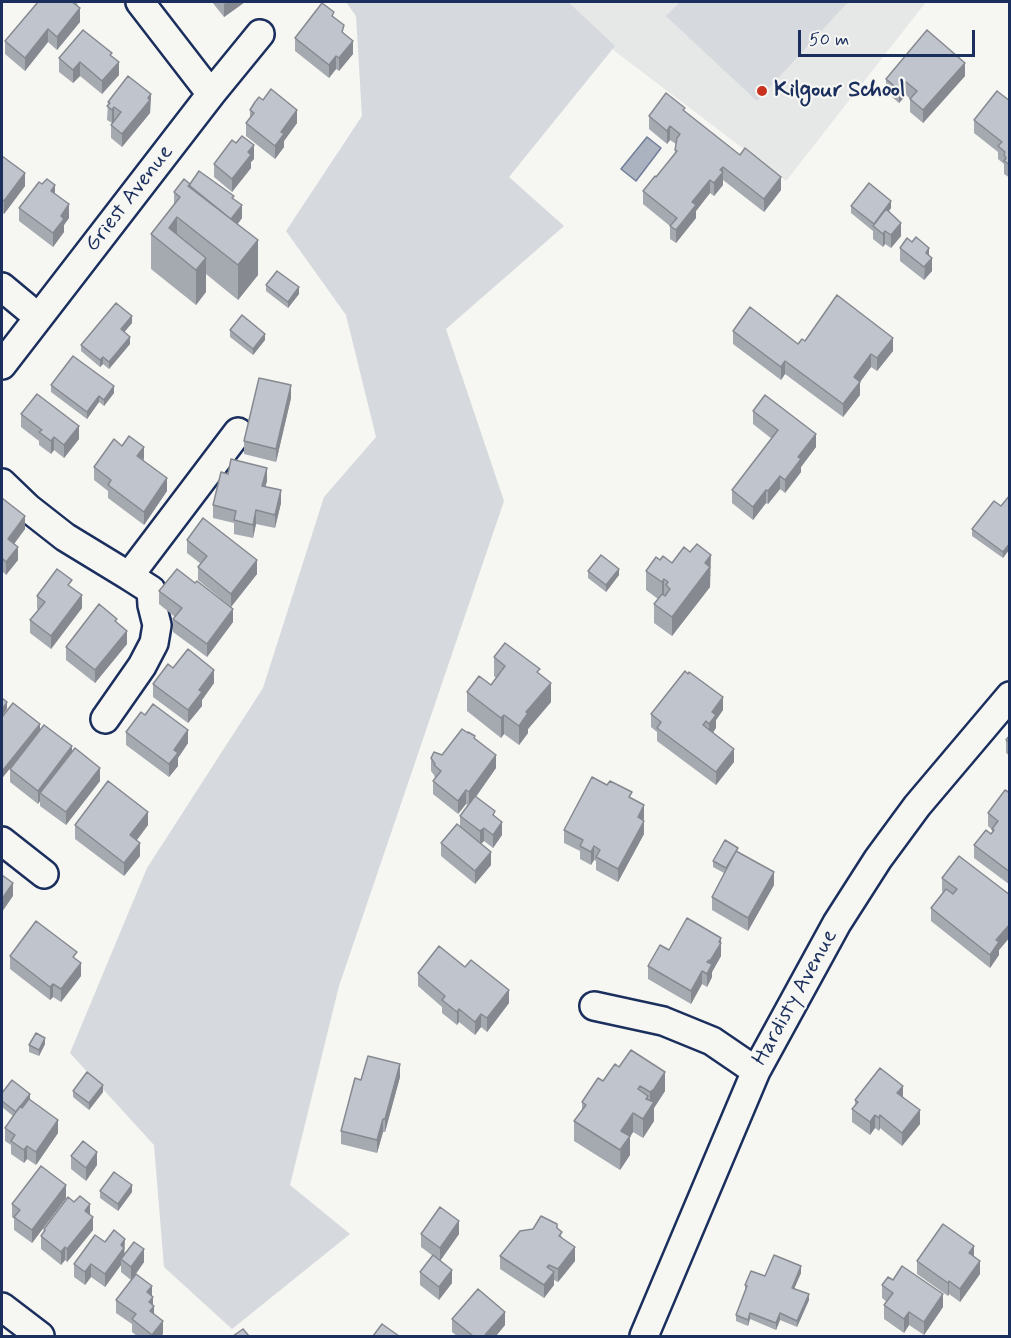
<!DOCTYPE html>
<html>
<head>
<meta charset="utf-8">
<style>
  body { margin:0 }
  #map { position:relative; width:1011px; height:1338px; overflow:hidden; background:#f6f6f2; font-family:Mynerve,sans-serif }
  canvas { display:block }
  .frame { position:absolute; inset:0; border:3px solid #1b2f5e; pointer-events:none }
  .scale { position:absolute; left:798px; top:30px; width:177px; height:27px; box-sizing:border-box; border:3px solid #1b2f5e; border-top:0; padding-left:8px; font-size:18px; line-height:21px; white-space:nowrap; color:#1b2f5e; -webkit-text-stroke:4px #f6f6f2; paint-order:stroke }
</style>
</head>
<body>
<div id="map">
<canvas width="1011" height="1338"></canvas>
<div class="frame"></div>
<div class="scale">50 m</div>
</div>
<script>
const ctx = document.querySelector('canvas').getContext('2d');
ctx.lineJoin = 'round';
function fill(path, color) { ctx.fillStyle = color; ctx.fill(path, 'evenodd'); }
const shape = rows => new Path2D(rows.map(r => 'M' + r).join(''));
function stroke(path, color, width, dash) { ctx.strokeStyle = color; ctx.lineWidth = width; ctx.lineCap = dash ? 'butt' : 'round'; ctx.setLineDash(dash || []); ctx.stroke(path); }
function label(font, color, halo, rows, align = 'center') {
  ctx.font = font + ' Mynerve,sans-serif'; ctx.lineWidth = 4.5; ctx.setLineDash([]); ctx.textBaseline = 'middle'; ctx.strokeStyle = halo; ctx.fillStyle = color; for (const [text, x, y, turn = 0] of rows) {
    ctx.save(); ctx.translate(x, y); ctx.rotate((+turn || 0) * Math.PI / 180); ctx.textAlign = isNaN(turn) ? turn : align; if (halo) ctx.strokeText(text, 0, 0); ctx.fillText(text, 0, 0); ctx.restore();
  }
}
fill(shape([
  [550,2,926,2,786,181]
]), '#e6e7e7');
fill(shape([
  [346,2,568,2,615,46,509,177,564,226,446,329,504,501,339,986,290,1185,350,1234,232,1329,164,1267,154,1145,70,1053,147,868,263,688,324,497,376,437,346,315,286,231,362,116,356,16],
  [680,2,848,2,757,101,666,16]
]), '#d6d9dd');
const water = shape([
  [647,137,661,148,636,181,621,169,647,137]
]);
fill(water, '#abb2c0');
stroke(water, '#717e99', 1.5);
const minor = shape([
  [140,2,211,94],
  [2,287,38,317],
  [2,365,211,94,260,34],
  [2,483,28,508,65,537,129,576],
  [105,719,142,666,154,643,157,625,152,605,151,590,129,576,238,432],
  [2,841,44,874],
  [594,1006,663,1021,712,1041,756,1071],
  [2,1307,40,1336],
  [644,1336,756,1071,837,923,878,859,917,806,1010,696]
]);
stroke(minor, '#1b2f5e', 32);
stroke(minor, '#f6f6f2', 27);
fill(shape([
  [77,2,80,22,57,50,48,42,25,71,5,54,5,41],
  [212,2,245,2,224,17],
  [334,18,344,34,353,54,339,71,336,69,329,78,295,51,295,38],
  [112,56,119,75,102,94,80,76,73,83,59,72,59,58],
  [965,76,923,123,910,112,910,99,906,95,899,103,886,92,886,79],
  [151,94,150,113,122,147,111,138,111,125,115,120,112,123,107,120,108,102],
  [1010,101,1010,178,1004,174,1004,164,998,159,998,152,974,133,974,120],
  [250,110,297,123,284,141,284,147,275,159,246,136,246,123,250,118],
  [685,111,781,190,764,212,723,180,723,185,714,196,710,193,696,211,696,218,676,243,670,239,670,226,643,204,643,191,656,177,675,154,676,144,670,140,667,144,649,129,649,116],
  [2,156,25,186,4,214,2,212],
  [254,159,251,162,251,168,232,192,214,177,214,164],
  [190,184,234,199,242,218,238,224,258,275,238,300,206,274,206,292,196,305,151,269,151,234,174,205,174,192],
  [55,194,69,218,64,225,64,232,53,247,19,221,19,208],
  [851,206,891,208,889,211,901,236,891,248,885,244,883,247,873,239,873,231,851,213],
  [900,248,929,255,932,271,924,280,900,261],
  [266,285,299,294,288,308,266,291],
  [132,323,124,332,130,344,109,369,103,364,100,367,81,351,81,345],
  [230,330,265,340,253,355,230,337],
  [733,331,798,344,805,341,893,351,877,371,871,367,860,382,860,395,843,417,785,374,781,380,733,344],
  [51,385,114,393,104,406,99,402,87,419,51,392],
  [291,398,276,462,244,454,244,441],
  [753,411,816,447,801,467,801,472,785,493,780,489,768,504,766,503,753,520,732,503,732,490,772,439,753,424],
  [21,414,79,439,64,458,54,450,51,454,39,445,39,441,21,427],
  [143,460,167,491,144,525,108,498,108,491,94,480,94,467],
  [267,481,265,487,281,503,275,528,256,524,253,538,234,534,234,523,213,518,213,505],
  [1010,495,1003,558,972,536,972,529,1001,506],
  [2,498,25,529,14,544,18,560,6,575,2,571],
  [187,540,257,574,231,607,198,580,198,567,201,564,187,553],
  [660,560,711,575,710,576,710,587,672,636,654,623,654,604,658,599,646,590,646,571],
  [588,571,619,575,606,592,588,578],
  [72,587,82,608,51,649,30,633,30,620,39,610,37,609,37,596],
  [159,591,233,622,207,657,173,632,173,619,175,617,159,604],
  [127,644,95,683,66,660,66,647],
  [494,657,540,674,551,702,528,729,528,733,519,745,504,734,501,738,467,711,467,692,491,685,496,678,494,676],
  [173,668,214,683,202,700,202,706,188,723,153,697,153,684],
  [723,710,716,720,716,728,713,733,734,762,716,785,657,741,657,732,651,727,651,714],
  [2,717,40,730,72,752,100,781,66,825,40,806,40,801,38,804,10,782,10,769,17,760,3,777,2,776],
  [126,732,188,743,178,758,178,766,169,777,126,745],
  [1010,735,1010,756,1006,753,1006,740],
  [475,739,496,768,476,797,495,816,502,835,493,848,484,841,481,844,491,865,475,884,441,856,441,843,460,826,460,816,468,805,466,804,458,814,433,794,433,781,435,779,434,775,431,771,431,758,442,755],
  [1010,793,1010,885,974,858,974,845,992,833,992,830,988,826,988,813],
  [632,799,644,819,643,820,644,834,618,882,596,870,596,861,594,860,591,865,580,859,580,851,564,843,564,830],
  [75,825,148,825,137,840,140,856,124,876,75,839],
  [738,852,774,885,748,931,712,910,712,897,724,873,713,867,713,861],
  [942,878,1010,895,1010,937,999,950,999,955,990,968,931,921,931,908,943,892,942,891],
  [721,938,721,956,712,972,712,977,707,987,702,984,691,1004,648,979,648,966,669,950],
  [10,956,77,960,81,976,61,1002,53,997,50,1000,10,969],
  [418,973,509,1003,487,1032,481,1027,475,1035,459,1022,457,1025,442,1013,442,1007,418,986],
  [45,1044,39,1056,29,1052,29,1045],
  [619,1067,665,1091,654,1108,654,1121,643,1138,633,1132,630,1137,630,1155,620,1170,574,1141,574,1121,582,1110,582,1102,603,1081],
  [400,1077,385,1132,383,1132,377,1153,341,1144,341,1131,361,1080],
  [73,1091,103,1092,89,1110,73,1097],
  [2,1093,30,1100,58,1133,36,1165,27,1159,24,1163,11,1154,11,1145,5,1141,5,1128,13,1116,2,1107],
  [903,1097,920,1124,902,1146,880,1128,879,1131,875,1128,870,1135,852,1122,852,1109,855,1105,855,1100],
  [71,1156,97,1165,86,1181,71,1169],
  [100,1191,132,1192,118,1211,100,1198],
  [66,1198,32,1243,14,1230,14,1219,12,1217,12,1204],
  [90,1215,93,1230,67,1262,65,1260,61,1265,41,1249,41,1236,44,1233,44,1229],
  [557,1228,575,1261,558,1282,554,1280,554,1285,544,1298,500,1269,500,1256],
  [421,1234,459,1234,440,1261,452,1283,439,1300,420,1285,420,1272,433,1256,421,1247],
  [105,1242,125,1253,124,1255,144,1262,136,1274,152,1295,154,1314,163,1334,160,1336,137,1336,132,1332,132,1324,116,1313,116,1300,131,1280,121,1272,121,1265,105,1287,91,1277,85,1285,74,1277,74,1264],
  [974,1257,980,1274,960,1302,949,1294,948,1296,917,1274,917,1261],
  [801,1273,794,1288,809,1300,797,1327,780,1320,776,1330,750,1319,748,1326,736,1321,736,1315,745,1292,745,1285,765,1276],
  [882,1285,943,1307,924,1335,909,1325,904,1333,884,1319,884,1305,887,1302,882,1298],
  [452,1319,505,1325,496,1336,457,1336,452,1332]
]), '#a5a9b0');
fill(shape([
  [228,2,245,2,224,17,224,4],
  [80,8,80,22,57,50,57,37],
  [48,29,48,42,25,71,25,58],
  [353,41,353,54,339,71,339,58],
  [336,56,336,69,329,78,329,65],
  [80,62,80,76,73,83,73,70],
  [119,62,119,75,102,94,102,81],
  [965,63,965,76,923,123,923,110],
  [906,82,906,95,899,103,899,90],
  [151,94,150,113,122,147,122,134],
  [114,107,114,120,112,123,112,110],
  [297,110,297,123,284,141,284,147,275,159,275,146,281,132],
  [670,126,670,140,667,144,667,131],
  [254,145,254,159,251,162,251,168,232,192,232,179,248,152],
  [723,167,723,185,714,196,714,183,720,170],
  [25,173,25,186,4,214,4,201],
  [781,177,781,190,764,212,764,199],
  [710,180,710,193,696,211,696,218,676,243,676,230,692,202],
  [55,185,55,198,51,191],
  [891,201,891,208,876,228,874,226,874,224],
  [69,204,69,218,64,225,64,232,53,247,53,233,61,216],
  [242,205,242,218,231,232,231,219],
  [177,217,177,252,169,228],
  [901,223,901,236,891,248,891,235],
  [885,231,885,244,883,247,883,234],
  [258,240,258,275,238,300,238,265],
  [929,248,929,261,932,258,932,271,924,280,926,253],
  [206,258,206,292,196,305,196,270],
  [299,287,299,294,288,308,288,302],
  [132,316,132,323,121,336,121,329],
  [265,334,265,340,253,355,253,349],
  [130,337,130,344,109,369,109,362],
  [893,338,893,351,877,371,877,358],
  [871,354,871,367,860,382,860,395,843,417,843,404,854,377],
  [103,357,103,364,100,367,100,360],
  [785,361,785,374,781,380,781,367],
  [291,385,291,398,276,462,276,449],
  [114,386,114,393,104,406,104,400],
  [99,396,99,402,87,419,87,412],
  [79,426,79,439,64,458,64,445],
  [816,434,816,447,801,467,801,472,785,493,785,480,798,457],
  [54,437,54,450,51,454,51,441],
  [144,447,144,460,137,456],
  [267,468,267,481,262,499,262,486],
  [780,476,780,489,768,504,768,491],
  [167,478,167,491,144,525,144,512],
  [281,490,281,503,275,528,275,515],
  [766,490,766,503,753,520,753,507],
  [256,510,256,524,253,538,253,525],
  [25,516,25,529,8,552,8,539],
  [1010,543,1010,549,1003,558,1003,552],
  [18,547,18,560,6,575,6,562],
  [711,555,710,587,672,636,672,617,705,563],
  [257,560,257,574,231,607,231,594],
  [619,569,619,575,606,592,606,585],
  [664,579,664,598,662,602,662,582],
  [82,595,82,608,51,649,51,636],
  [233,609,233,622,207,657,207,644],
  [127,631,127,644,95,683,95,670],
  [214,670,214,683,202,700,202,706,188,723,188,710,199,690],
  [551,683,551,702,528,729,528,733,519,745,519,726,526,712],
  [723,697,723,710,716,720,716,728,709,737,709,724,712,712],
  [7,702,7,709,2,716,2,710],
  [504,715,504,734,501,738,501,718],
  [40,724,40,731,3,777,3,770],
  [188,730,188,743,178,758,178,766,169,777,169,764,174,750],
  [72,746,72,759,40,793,40,801,38,804,38,791],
  [734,749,734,762,716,785,716,772],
  [496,755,496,768,469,806,469,792],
  [100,768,100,781,66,825,66,812],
  [466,790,466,804,458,814,458,801],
  [644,805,644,819,638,830,638,817],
  [148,812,148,825,130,849,130,835],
  [644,821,644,834,618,882,618,869],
  [502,822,502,835,493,848,493,835],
  [484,828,484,841,480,845,480,831],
  [140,843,140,856,124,876,124,863],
  [594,846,594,860,591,865,591,852],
  [491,852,491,865,475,884,475,871],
  [774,872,774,885,748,931,748,918],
  [13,883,13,896,2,912,2,899],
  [1010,924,1010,937,999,950,999,955,990,968,990,955,996,940],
  [721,938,721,956,712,972,712,977,707,987,707,962,709,960,709,970,710,966,710,961],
  [81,963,81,976,61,1002,61,989],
  [702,971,702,984,691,1004,691,991],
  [53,984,53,997,50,1000,50,987],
  [509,990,509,1003,487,1032,487,1018],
  [459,1009,459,1022,457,1025,457,1012],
  [481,1014,481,1027,475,1035,475,1022],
  [45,1038,45,1044,39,1056,39,1050],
  [400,1064,400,1077,385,1132,385,1119],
  [665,1072,665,1091,654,1108,654,1121,643,1138,643,1119,646,1099,648,1096,648,1111,650,1107,650,1092],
  [103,1085,103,1092,89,1110,89,1103],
  [903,1086,903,1099,897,1093],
  [30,1094,30,1100,16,1118,16,1112],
  [920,1110,920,1124,902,1146,902,1133],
  [633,1113,633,1132,630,1137,630,1155,620,1170,621,1131],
  [875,1115,875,1128,870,1135,870,1122],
  [880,1115,880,1128,879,1131,879,1118],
  [383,1119,383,1132,377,1153,377,1140],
  [58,1120,58,1133,36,1165,36,1152],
  [27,1146,27,1159,24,1163,24,1150],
  [97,1152,97,1165,86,1181,86,1168],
  [66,1185,66,1198,32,1243,32,1230],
  [132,1185,132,1192,118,1211,118,1204],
  [90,1204,90,1217,85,1211],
  [93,1217,93,1230,67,1262,67,1249],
  [459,1221,459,1234,440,1261,440,1248],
  [125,1239,124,1261,121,1259,121,1265,105,1287,105,1274,121,1245],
  [974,1246,974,1259,969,1253],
  [65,1247,65,1260,61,1265,61,1252],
  [575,1247,575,1261,558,1282,558,1269],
  [144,1249,144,1262,131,1280,131,1267],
  [980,1261,980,1274,960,1302,960,1289],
  [91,1264,91,1277,85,1285,85,1272],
  [549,1265,549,1278,554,1272,554,1285,544,1298,544,1285,547,1267],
  [801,1266,801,1273,792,1294,792,1288],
  [452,1270,452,1283,439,1300,439,1287],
  [949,1281,949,1294,948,1296,948,1283],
  [152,1286,152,1299,153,1297,153,1307,154,1306,154,1319,150,1324,147,1292],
  [809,1294,809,1300,797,1327,797,1321],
  [943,1294,943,1307,924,1335,924,1322],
  [505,1312,505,1325,496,1336,484,1336],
  [909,1312,909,1325,904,1333,904,1319],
  [750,1313,750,1319,748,1326,748,1320],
  [780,1313,780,1320,776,1330,776,1323],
  [163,1321,163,1334,160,1336,152,1336,152,1335]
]), '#868990');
const building = shape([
  [38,2,72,2,80,8,57,37,48,29,25,58,5,41,38,2],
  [322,3,334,12,332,16,344,25,342,32,353,41,339,58,336,56,329,65,295,38,322,3],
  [83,30,112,53,110,55,119,62,102,81,80,62,73,70,59,58,83,30],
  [927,30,965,63,923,110,910,99,917,91,906,82,899,90,886,79,927,30],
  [128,76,151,94,148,98,150,100,122,134,111,125,121,112,114,107,112,110,107,106,110,103,108,102,128,76],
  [271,89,297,110,281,132,284,134,275,146,246,123,254,113,250,110,255,102,259,97,263,100,271,89],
  [997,91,1010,101,1010,165,1004,161,1006,158,1004,155,1005,152,998,146,1002,142,974,120,997,91],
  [666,93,685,108,683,110,740,155,745,148,781,177,764,199,723,167,720,170,723,172,714,183,710,180,692,202,696,205,676,230,670,226,677,218,643,191,655,176,656,177,677,151,675,150,677,138,680,134,670,126,667,131,649,116,666,93],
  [242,136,254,145,248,152,251,155,232,179,214,164,232,140,236,143,242,136],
  [2,156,25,173,4,201,2,199,2,156],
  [199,171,234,196,232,198,242,205,231,219,190,186,190,184,199,171],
  [47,179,55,185,51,191,69,204,61,216,64,219,53,233,19,208,39,182,42,184,47,179],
  [184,179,190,184,188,186,258,240,238,265,177,217,169,228,206,258,196,270,151,234,180,197,174,192,184,179],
  [869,183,891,201,874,224,851,206,869,183],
  [886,209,901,223,891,235,885,231,883,234,873,226,886,209],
  [916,237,929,248,926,253,932,258,924,267,900,248,907,238,912,242,916,237],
  [277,271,299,287,288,302,266,285,277,271],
  [837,295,893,338,877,358,871,354,854,377,860,382,843,404,785,361,781,367,733,331,750,307,798,344,802,339,805,341,837,295],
  [116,303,132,316,121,329,130,337,109,362,103,357,100,360,81,345,116,303],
  [242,315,265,334,253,349,230,330,242,315],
  [73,356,114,386,104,400,99,396,87,412,51,385,73,356],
  [259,378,291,385,276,449,244,441,259,378],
  [37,394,79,426,64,445,54,437,51,441,39,432,42,430,21,414,37,394],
  [765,395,816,434,798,457,801,459,785,480,780,476,768,491,766,490,753,507,732,490,778,430,753,411,765,395],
  [129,436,144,447,137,456,167,478,144,512,108,485,111,480,94,467,114,439,122,446,129,436],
  [231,459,267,468,262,486,281,490,275,515,256,510,253,525,234,520,236,511,213,505,221,472,228,474,231,459],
  [1010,495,1010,543,1003,552,972,529,994,501,1001,506,1010,495],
  [2,498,25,516,8,539,18,547,6,562,2,558,2,498],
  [203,518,257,560,231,594,198,567,207,556,187,540,203,518],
  [697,544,711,555,705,563,710,567,672,617,654,604,662,594,665,596,670,589,666,585,668,582,664,579,662,582,646,571,656,557,660,560,663,556,672,563,684,547,690,552,697,544],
  [601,555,619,569,606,585,588,571,601,555],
  [57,569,72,580,68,585,82,595,51,636,30,620,45,602,37,596,57,569],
  [177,569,195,583,197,581,233,609,207,644,173,619,182,608,159,591,177,569],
  [99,604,117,619,115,621,127,631,95,670,66,647,99,604],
  [505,643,540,669,537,672,551,683,526,712,528,713,519,726,504,715,501,718,467,692,479,676,491,685,505,666,494,657,505,643],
  [188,649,214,670,199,690,202,692,188,710,153,684,168,664,173,668,188,649],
  [685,671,688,674,689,672,723,697,712,712,716,715,709,724,706,721,703,725,734,749,716,772,657,728,661,722,651,714,685,671],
  [2,698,7,702,2,710,2,698],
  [13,703,40,724,3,770,2,769,2,717,13,703],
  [153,704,188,730,174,750,178,753,169,764,126,732,141,712,145,715,153,704],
  [44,725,72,746,38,791,10,769,44,725],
  [462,729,468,733,468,732,475,736,474,738,496,755,469,792,466,790,458,801,433,781,441,771,434,765,435,764,431,758,434,752,442,755,462,729],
  [1010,735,1010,743,1006,740,1010,735],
  [75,748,100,768,66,812,40,793,75,748],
  [592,777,607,785,610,781,632,792,629,797,644,805,638,817,644,821,618,869,596,857,600,850,594,846,591,852,580,846,583,840,564,830,592,777],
  [108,781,148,812,130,835,140,843,124,863,75,825,108,781],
  [1005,790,1010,793,1010,872,974,845,986,830,991,834,994,830,992,829,998,821,988,813,1005,790],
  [475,796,495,811,493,815,502,822,493,835,484,828,480,831,460,816,475,796],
  [457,824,491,852,475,871,441,843,457,824],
  [725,840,738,848,726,868,713,861,725,840],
  [736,851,774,872,748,918,712,897,736,851],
  [959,856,1010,895,1010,924,996,940,999,942,990,955,931,908,946,889,953,894,957,889,942,878,959,856],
  [2,875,13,883,2,899,2,875],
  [687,918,721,938,719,942,721,943,710,961,709,960,707,962,712,964,707,974,702,971,691,991,648,966,660,945,669,950,687,918],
  [36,921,77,952,73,957,81,963,61,989,53,984,50,987,10,956,36,921],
  [439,946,465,967,471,960,509,990,487,1018,481,1014,475,1022,459,1009,457,1012,442,1000,445,996,418,973,439,946],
  [36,1033,45,1038,39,1050,29,1045,36,1033],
  [631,1050,665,1072,654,1089,650,1092,640,1086,638,1089,648,1096,646,1099,654,1102,643,1119,633,1113,621,1131,630,1136,620,1150,574,1121,586,1105,582,1102,598,1078,603,1081,615,1064,619,1067,631,1050],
  [368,1056,400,1064,385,1119,383,1119,377,1140,341,1131,355,1078,361,1080,368,1056],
  [880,1068,903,1086,897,1093,920,1110,902,1133,880,1115,879,1118,875,1115,870,1122,852,1109,858,1102,855,1100,880,1068],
  [87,1072,103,1085,89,1103,73,1091,87,1072],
  [12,1080,30,1094,16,1112,2,1101,2,1093,12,1080],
  [29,1099,58,1120,36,1152,27,1146,24,1150,11,1141,15,1135,5,1128,20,1106,22,1108,29,1099],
  [83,1141,97,1152,86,1168,71,1156,83,1141],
  [41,1166,66,1185,32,1230,14,1217,20,1210,12,1204,41,1166],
  [114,1172,132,1185,118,1204,100,1191,114,1172],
  [80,1196,90,1204,85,1211,93,1217,67,1249,65,1247,61,1252,41,1236,45,1230,44,1229,68,1197,74,1202,80,1196],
  [440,1207,459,1221,440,1248,421,1234,440,1207],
  [541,1216,557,1224,557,1228,562,1232,559,1236,575,1247,558,1269,549,1265,547,1267,554,1272,544,1285,500,1256,520,1231,533,1229,541,1216],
  [943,1224,974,1246,969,1253,980,1261,960,1289,949,1281,948,1283,917,1261,943,1224],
  [114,1230,125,1239,121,1245,124,1248,105,1274,91,1264,85,1272,74,1264,95,1235,105,1242,114,1230],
  [134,1242,144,1249,131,1267,121,1259,134,1242],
  [433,1255,452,1270,439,1287,420,1272,433,1255],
  [774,1255,801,1266,792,1288,809,1294,797,1321,780,1313,776,1323,750,1313,748,1320,736,1315,747,1286,745,1285,751,1271,765,1276,774,1255],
  [902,1266,943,1294,924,1322,909,1312,904,1319,884,1305,893,1293,882,1285,888,1277,893,1280,902,1266],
  [136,1274,152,1286,147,1292,153,1297,149,1302,154,1306,150,1311,163,1321,152,1335,132,1319,136,1314,116,1300,136,1274],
  [478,1289,505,1312,484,1336,473,1336,452,1319,478,1289],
  [382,1324,399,1336,373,1336,382,1324],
  [243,1329,249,1336,233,1336,243,1329]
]);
fill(building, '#c0c4cd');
stroke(building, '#868990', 1.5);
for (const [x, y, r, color] of [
  [762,91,6,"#c8321e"]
]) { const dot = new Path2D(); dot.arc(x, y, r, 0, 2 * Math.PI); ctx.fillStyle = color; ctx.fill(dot); stroke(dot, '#f6f6f2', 2); }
label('bold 22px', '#1b2f5e', '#f6f6f2', [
  ["Kilgour School",774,91]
], 'left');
label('22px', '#1b2f5e', '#f6f6f2', [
  ["Griest Avenue",130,199,-52],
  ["Hardisty Avenue",796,998,-61]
]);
</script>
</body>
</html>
